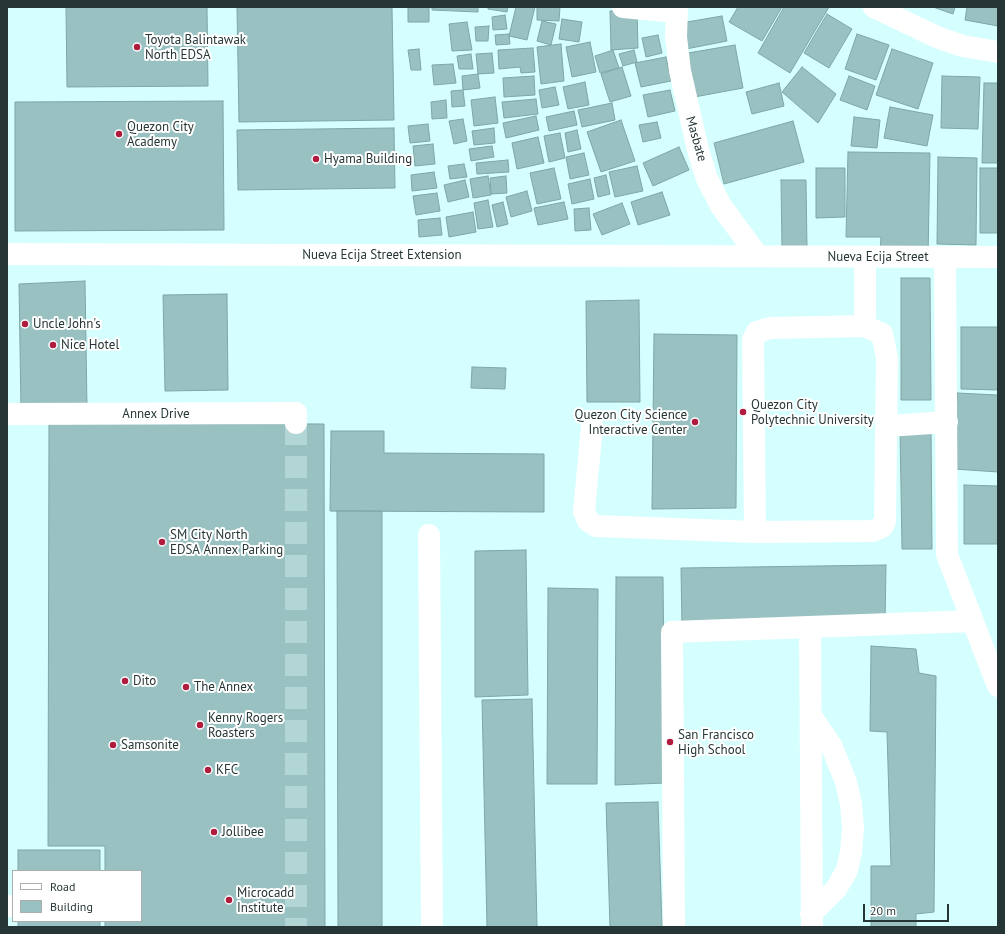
<!DOCTYPE html>
<html>
<head>
<meta charset="utf-8">
<style>
  body { margin:0 }
  #map { position:relative; width:1005px; height:934px; overflow:hidden; background:#d5fefe; font-family:"PT Sans",sans-serif }
  canvas { display:block }
  .frame { position:absolute; inset:0; border:8px solid #263636; pointer-events:none }
  .legend { position:absolute; left:12px; top:870px; width:130px; height:52px; box-sizing:border-box; background:#fff; border:1px solid #a8afaf; margin:0; padding:5px 7px; list-style:none; font-size:12px; color:#263636 }
  .legend li { display:flex; align-items:center; gap:8px; height:20px }
  .legend b { width:20px; border:1px solid #a8afaf }
  .scale { position:absolute; left:863px; top:904px; width:86px; height:18px; box-sizing:border-box; border:2px solid #263636; border-top:0; padding-left:5px; font-size:12px; line-height:14px; white-space:nowrap; color:#263636; -webkit-text-stroke:3px #fff; paint-order:stroke }
</style>
</head>
<body>
<div id="map">
<canvas width="1005" height="934"></canvas>
<div class="frame"></div>
<ul class="legend">
<li><b style="height:5px;background:#fff"></b>Road</li>
<li><b style="height:11px;background:#99c1c1"></b>Building</li>
</ul>
<div class="scale">20 m</div>
</div>
<script>
const ctx = document.querySelector('canvas').getContext('2d');
ctx.lineJoin = 'round';
function fill(path, color) { ctx.fillStyle = color; ctx.fill(path, 'evenodd'); }
const shape = rows => new Path2D(rows.map(r => 'M' + r).join(''));
function stroke(path, color, width, dash) { ctx.strokeStyle = color; ctx.lineWidth = width; ctx.lineCap = dash ? 'butt' : 'round'; ctx.setLineDash(dash || []); ctx.stroke(path); }
function label(font, color, halo, rows, align = 'center') {
  ctx.font = font + ' "PT Sans",sans-serif'; ctx.lineWidth = 4; ctx.setLineDash([]); ctx.textBaseline = 'middle'; ctx.strokeStyle = halo; ctx.fillStyle = color; for (const [text, x, y, turn = 0] of rows) {
    ctx.save(); ctx.translate(x, y); ctx.rotate((+turn || 0) * Math.PI / 180); ctx.textAlign = isNaN(turn) ? turn : align; if (halo) ctx.strokeText(text, 0, 0); ctx.fillText(text, 0, 0); ctx.restore();
  }
}
const building = shape([
  [66,7,207,7,208,86,67,87,66,7],
  [237,7,392,7,394,120,239,122,237,7],
  [408,7,429,7,429,22,408,22,408,7],
  [432,7,478,7,478,12,432,10,432,7],
  [488,7,508,7,507,12,488,9,488,7],
  [516,7,535,7,527,40,509,36,516,7],
  [537,7,560,7,559,21,537,20,537,7],
  [738,7,782,7,762,41,729,22,738,7],
  [784,7,829,7,790,73,758,53,784,7],
  [933,7,955,7,953,14,933,7],
  [967,7,998,7,998,26,965,20,967,7],
  [637,10,638,48,611,50,610,11,637,10],
  [827,14,852,29,829,68,804,53,827,14],
  [505,15,507,29,493,30,492,17,505,15],
  [722,16,727,41,686,49,681,23,722,16],
  [562,19,582,22,579,42,559,39,562,19],
  [542,21,556,24,551,45,537,41,542,21],
  [467,22,472,50,452,51,449,24,467,22],
  [489,26,488,41,476,41,475,27,489,26],
  [509,34,510,44,496,45,495,35,509,34],
  [857,34,889,45,876,80,845,69,857,34],
  [658,35,662,53,646,57,642,38,658,35],
  [590,42,596,72,572,77,566,47,590,42],
  [561,44,564,81,541,84,537,47,561,44],
  [735,45,743,88,689,98,682,54,735,45],
  [533,48,535,72,521,73,520,67,499,69,498,50,533,48],
  [419,49,421,70,411,70,408,50,419,49],
  [892,49,933,63,918,109,876,95,892,49],
  [613,50,619,68,600,73,595,56,613,50],
  [634,50,637,62,623,66,619,54,634,50],
  [492,53,494,73,478,74,476,54,492,53],
  [471,54,473,69,459,69,457,56,471,54],
  [666,57,671,81,641,87,635,63,666,57],
  [453,64,456,83,434,85,432,65,453,64],
  [622,67,631,96,610,102,601,74,622,67],
  [802,67,836,94,818,123,782,92,802,67],
  [478,74,480,88,463,90,462,76,478,74],
  [534,76,535,95,504,97,503,78,534,76],
  [849,76,875,86,867,110,840,100,849,76],
  [942,76,980,77,978,129,941,128,942,76],
  [585,82,589,105,568,109,563,87,585,82],
  [779,83,784,106,752,114,746,92,779,83],
  [984,83,998,83,998,163,982,163,984,83],
  [555,87,559,105,542,108,539,90,555,87],
  [463,90,465,106,452,107,451,91,463,90],
  [670,90,675,111,648,117,643,95,670,90],
  [495,97,498,123,474,126,471,100,495,97],
  [536,99,538,114,504,118,502,102,536,99],
  [446,100,447,118,432,119,431,102,446,100],
  [223,101,224,230,15,231,15,102,223,101],
  [612,103,615,120,582,127,578,110,612,103],
  [890,107,933,115,927,146,884,138,890,107],
  [574,111,577,125,549,131,546,117,574,111],
  [536,116,539,130,506,138,503,123,536,116],
  [854,117,880,120,877,148,851,146,854,117],
  [463,119,467,141,454,144,449,121,463,119],
  [621,120,635,161,601,172,587,132,621,120],
  [793,121,804,162,724,184,714,143,793,121],
  [657,122,661,138,643,142,639,125,657,122],
  [428,124,430,141,410,143,408,126,428,124],
  [394,128,395,188,238,190,237,130,394,128],
  [494,128,495,143,474,145,472,131,494,128],
  [577,130,581,149,568,152,565,133,577,130],
  [560,133,565,158,549,162,544,136,560,133],
  [538,137,544,163,517,169,512,143,538,137],
  [433,144,435,164,415,166,413,146,433,144],
  [492,146,494,157,471,161,469,149,492,146],
  [679,147,689,170,653,186,643,163,679,147],
  [848,152,930,153,928,256,880,255,881,237,846,237,848,152],
  [584,153,589,175,570,179,566,157,584,153],
  [938,157,977,158,976,245,937,244,938,157],
  [508,160,509,172,477,174,476,163,508,160],
  [464,164,467,177,450,179,448,166,464,164],
  [637,166,643,191,615,197,609,172,637,166],
  [554,168,561,199,537,204,530,173,554,168],
  [816,168,845,168,845,217,816,218,816,168],
  [980,168,998,168,998,233,980,233,980,168],
  [434,172,437,188,412,191,411,175,434,172],
  [606,175,610,194,598,197,594,178,606,175],
  [488,176,491,195,473,198,470,179,488,176],
  [506,176,507,193,491,194,490,178,506,176],
  [590,179,594,199,572,204,568,184,590,179],
  [465,180,469,197,448,202,444,185,465,180],
  [781,180,806,180,807,248,782,248,781,180],
  [527,191,532,211,511,217,506,197,527,191],
  [662,192,670,215,638,225,631,202,662,192],
  [437,193,440,211,416,215,413,196,437,193],
  [488,200,493,227,478,229,474,203,488,200],
  [503,202,508,224,497,227,492,205,503,202],
  [564,202,568,219,538,225,534,208,564,202],
  [622,203,630,224,602,235,593,214,622,203],
  [589,208,591,230,575,231,574,209,589,208],
  [473,212,476,232,449,237,446,217,473,212],
  [440,218,442,235,419,237,418,220,440,218],
  [901,278,930,278,931,400,901,400,901,278],
  [85,281,87,407,21,409,19,284,85,281],
  [227,294,228,390,165,391,163,295,227,294],
  [639,300,640,402,587,402,586,301,639,300],
  [961,327,998,327,998,390,961,389,961,327],
  [654,334,737,335,736,508,652,509,654,334],
  [472,367,506,368,505,389,471,388,472,367],
  [957,393,998,395,998,472,954,469,957,393],
  [49,423,324,424,325,927,105,927,105,921,141,921,141,871,105,871,105,846,48,846,49,423],
  [900,428,931,428,932,549,902,549,900,428],
  [331,431,384,431,384,453,544,454,544,512,330,511,331,431],
  [964,485,998,486,998,544,964,544,964,485],
  [337,511,382,511,382,927,338,927,337,511],
  [526,550,528,695,475,697,475,551,526,550],
  [886,565,885,622,682,628,681,568,886,565],
  [616,577,663,577,665,783,615,785,616,577],
  [548,588,598,589,597,784,547,784,548,588],
  [871,646,916,649,919,673,936,676,934,912,916,914,916,927,871,927,871,866,891,866,887,732,870,731,871,646],
  [532,699,537,927,487,927,482,700,532,699],
  [658,802,662,927,610,927,606,803,658,802],
  [18,850,100,850,100,871,18,871,18,850],
  [18,921,100,921,100,927,18,927,18,921]
]);
fill(building, '#99c1c1');
stroke(building, '#7fa6a6', 1);
stroke(shape([
  [296,423,296,927]
]), '#b2d6d6', 22, [22, 11]);
stroke(shape([
  [623,7,676,12],
  [677,7,676,37,680,71,698,150,707,179,721,206,758,256],
  [874,7,939,38,963,46,998,52],
  [7,254,998,257],
  [865,257,865,326],
  [945,257,947,555,998,686],
  [7,414,296,413,296,423],
  [592,426,584,511,588,521,596,526,755,532,873,531,882,527,885,521,887,358,882,334,865,326,770,328,757,332,753,340,755,532],
  [887,426,947,422],
  [429,535,432,927],
  [810,627,812,927],
  [811,716,832,747,846,782,851,804,853,829,851,852,847,870,836,889,811,914],
  [7,906,13,906],
  [674,927,672,632,973,621]
]), '#fff', 22);
for (const [x, y, r, color] of [
  [137,47,4,"#b01c3e"],
  [119,134,4,"#b01c3e"],
  [316,159,4,"#b01c3e"],
  [25,324,4,"#b01c3e"],
  [53,345,4,"#b01c3e"],
  [743,412,4,"#b01c3e"],
  [695,422,4,"#b01c3e"],
  [162,542,4,"#b01c3e"],
  [125,681,4,"#b01c3e"],
  [186,687,4,"#b01c3e"],
  [200,725,4,"#b01c3e"],
  [670,742,4,"#b01c3e"],
  [113,745,4,"#b01c3e"],
  [208,770,4,"#b01c3e"],
  [214,832,4,"#b01c3e"],
  [229,900,4,"#b01c3e"]
]) { const dot = new Path2D(); dot.arc(x, y, r, 0, 2 * Math.PI); ctx.fillStyle = color; ctx.fill(dot); stroke(dot, '#fff', 1.5); }
label('13px', '#263636', '#fff', [
  ["Toyota Balintawak",145,40],
  ["North EDSA",145,55],
  ["Quezon City",127,127],
  ["Academy",127,142],
  ["Hyama Building",324,159],
  ["Uncle John's",33,324],
  ["Nice Hotel",61,345],
  ["Quezon City",751,405],
  ["Polytechnic University",751,420],
  ["Quezon City Science",687,415,"right"],
  ["Interactive Center",687,430,"right"],
  ["SM City North",170,535],
  ["EDSA Annex Parking",170,550],
  ["Dito",133,681],
  ["The Annex",194,687],
  ["Kenny Rogers",208,718],
  ["Roasters",208,733],
  ["San Francisco",678,735],
  ["High School",678,750],
  ["Samsonite",121,745],
  ["KFC",216,770],
  ["Jollibee",222,832],
  ["Microcadd",237,893],
  ["Institute",237,908]
], 'left');
label('13px', '#263636', '#fff', [
  ["Masbate",696,139,74],
  ["Nueva Ecija Street Extension",382,255],
  ["Nueva Ecija Street",878,257],
  ["Annex Drive",156,414]
]);
</script>
</body>
</html>
